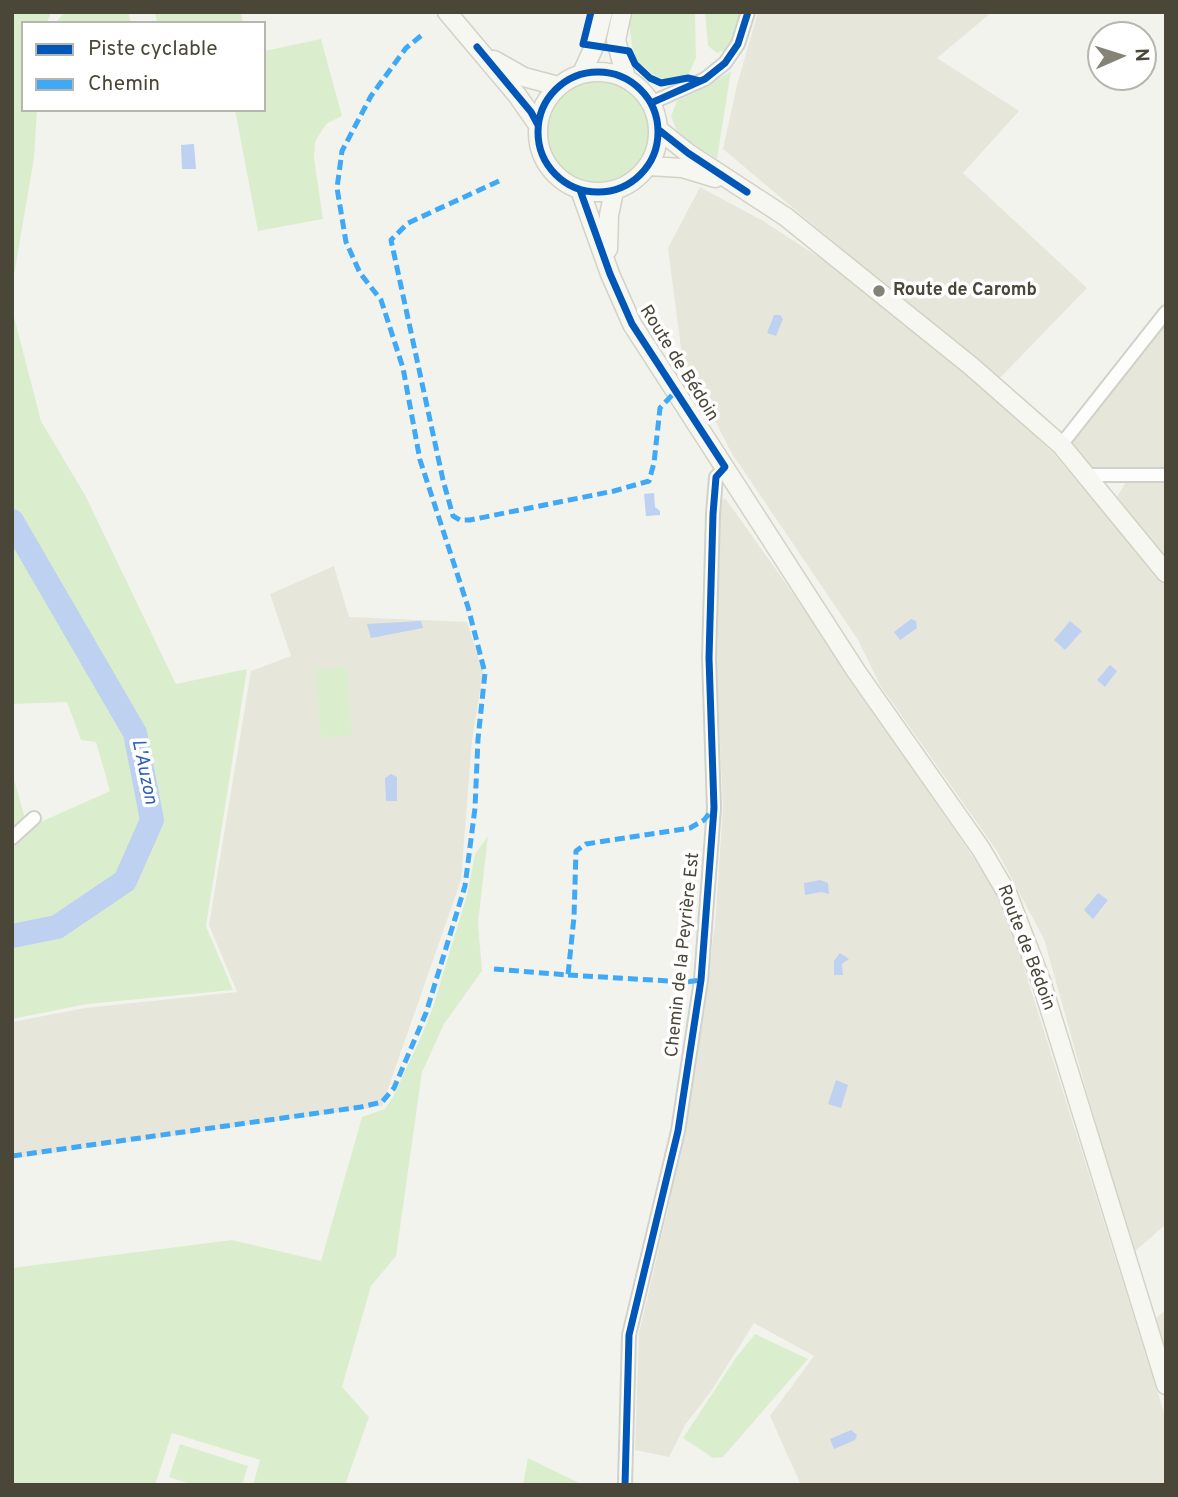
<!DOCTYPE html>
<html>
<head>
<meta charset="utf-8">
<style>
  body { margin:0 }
  #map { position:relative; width:1178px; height:1497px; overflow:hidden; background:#f3f3ee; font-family:Overpass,sans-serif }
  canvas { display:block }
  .frame { position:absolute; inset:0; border:14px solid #4a4738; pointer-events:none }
  .legend { position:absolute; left:21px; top:21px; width:245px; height:91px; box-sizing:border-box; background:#fff; border:2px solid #b7b5af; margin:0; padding:9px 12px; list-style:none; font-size:21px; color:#4a4738 }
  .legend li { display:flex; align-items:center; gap:14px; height:35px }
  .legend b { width:35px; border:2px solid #b7b5af }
  .north { position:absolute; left:1087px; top:21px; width:70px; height:70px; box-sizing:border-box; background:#fff; border:2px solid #b7b5af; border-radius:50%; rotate:87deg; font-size:19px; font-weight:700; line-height:28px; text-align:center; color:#4a4738 }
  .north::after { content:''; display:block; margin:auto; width:24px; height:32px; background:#858378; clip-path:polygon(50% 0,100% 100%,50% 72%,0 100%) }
</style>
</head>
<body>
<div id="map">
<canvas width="1178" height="1497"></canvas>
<div class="frame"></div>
<ul class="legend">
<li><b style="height:9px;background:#0057b8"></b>Piste cyclable</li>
<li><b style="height:9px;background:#3fa9f5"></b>Chemin</li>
</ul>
<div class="north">N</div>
</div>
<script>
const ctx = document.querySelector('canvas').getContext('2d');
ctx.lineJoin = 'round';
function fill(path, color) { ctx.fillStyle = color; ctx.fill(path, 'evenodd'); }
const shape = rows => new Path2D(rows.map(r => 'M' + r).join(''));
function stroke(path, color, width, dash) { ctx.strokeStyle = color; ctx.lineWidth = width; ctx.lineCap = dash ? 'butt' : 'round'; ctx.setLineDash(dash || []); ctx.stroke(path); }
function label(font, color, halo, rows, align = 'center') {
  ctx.font = font + ' Overpass,sans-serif'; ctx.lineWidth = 7; ctx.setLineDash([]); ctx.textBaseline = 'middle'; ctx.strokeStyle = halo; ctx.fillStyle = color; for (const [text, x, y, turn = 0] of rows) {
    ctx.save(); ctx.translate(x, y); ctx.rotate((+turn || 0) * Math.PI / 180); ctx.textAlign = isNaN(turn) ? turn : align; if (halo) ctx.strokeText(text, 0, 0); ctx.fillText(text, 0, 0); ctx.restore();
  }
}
fill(shape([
  [758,12,992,12,937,58,1019,111,963,173,1087,288,998,380,723,149,737,85],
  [700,187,763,221,828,263,997,400,1055,455,1166,586,1166,1224,1132,1254,1044,939,997,851,880,685,858,640,731,452,682,356,668,248],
  [1166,323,1166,467,1090,467,1070,445],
  [1127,480,1166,480,1166,558,1117,497],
  [725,498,792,592,1003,901,1166,1419,1166,1485,801,1485,770,1416,814,1356,754,1323,710,1393,685,1425,669,1457,635,1450,639,1333,667,1213,704,1015,716,914,723,806,717,680,718,504],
  [334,566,349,617,467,622,483,672,472,740,461,880,382,1106,12,1159,12,1022,85,1008,237,992,209,925,251,671,291,656,270,594],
  [1166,1310,1166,1349,1156,1318]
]), '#e7e6db');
fill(shape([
  [12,12,51,12,47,23,23,23,23,110,37,110,34,158,12,287],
  [64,12,128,12,131,23,56,23],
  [155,12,241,12,243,23,157,23],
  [631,12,695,12,696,58,689,73,672,80,658,78,638,63,632,46,629,24],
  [705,12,741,12,731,48,717,53,708,46],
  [321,39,342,116,326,124,315,142,314,158,323,219,258,231,235,110,264,110,264,51],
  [731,71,717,159,678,134,671,116,677,101,708,86],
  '547 131a51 51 0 1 1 102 0a51 51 0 1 1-102 0Z',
  [12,309,41,421,85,495,176,684,247,669,206,926,233,990,87,1004,12,1019,12,845,36,824,110,791,96,742,81,740,67,702,12,704],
  [347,667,352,736,321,738,316,669],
  [12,772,26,822,12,834],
  [488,836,478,923,482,971,444,1024,422,1072,396,1256,371,1286,342,1387,369,1417,345,1485,253,1485,260,1460,172,1433,155,1485,12,1485,12,1268,232,1240,321,1261,362,1117,385,1109,393,1097,420,1039,432,1010,467,895,475,854],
  [755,1334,808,1359,723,1457,713,1458,683,1438,735,1359],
  [180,1444,248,1466,242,1485,193,1485,169,1477],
  [528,1458,583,1485,523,1485]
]), '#daeece');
fill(shape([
  [194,144,196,169,182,169,181,145],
  [774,315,780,315,783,319,776,336,767,333],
  [654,493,655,507,660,511,660,515,646,516,644,494],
  [911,619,916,621,917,628,900,640,894,632],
  [421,621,423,628,371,638,367,624],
  [1070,621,1082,631,1065,650,1054,640],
  [1110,665,1117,671,1105,687,1097,680],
  [391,774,397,777,397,801,386,801,385,778],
  [820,880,828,883,829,894,821,892,805,895,804,883],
  [1098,893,1108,900,1093,919,1084,910],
  [840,953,849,959,842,964,843,975,834,975,834,961],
  [836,1080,848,1085,841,1108,828,1104],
  [851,1430,857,1435,855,1440,834,1449,830,1439]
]), '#bed1f1');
stroke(shape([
  [12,521,135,733,152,820,125,881,57,927,12,936]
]), '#bed1f1', 24);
const minor = shape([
  [651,103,705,79,725,63,738,44,748,12],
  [1061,445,1166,312],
  [1087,475,1166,475],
  [12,838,34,818],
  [625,1485,629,1335,678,1131,701,980,714,808,709,658,713,514,716,477,725,467]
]);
const secondary = shape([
  [447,12,517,95,538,125],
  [622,12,616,40,626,78],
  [494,60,524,77,558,86],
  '538 132a60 60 0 1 1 120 0a60 60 0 1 1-120 0Z',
  [582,73,594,47,603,12],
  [659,130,688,153,786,217,971,366,1061,445,1166,573],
  [649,166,682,168,715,178],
  [580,190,610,274,632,324,856,671,981,849,1008,895,1041,981,1166,1385],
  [608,249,609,215,614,191]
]);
stroke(minor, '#d1d1cb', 16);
stroke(secondary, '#d2d2c5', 21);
stroke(minor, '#fdfdfc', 12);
stroke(secondary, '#f7f7f1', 18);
stroke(shape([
  [499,181,408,223,391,240,443,480,453,516,460,520,470,520,614,491,649,481,654,463,660,408,675,392],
  [494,969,568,975,574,917,576,851,586,844,690,828,704,820,714,808],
  [568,975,686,982,701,980],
  [12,1156,361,1107,382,1102,394,1088,426,1013,465,886,475,808,478,739,485,673,468,607,420,460,403,368,381,300,360,273,346,242,337,188,342,151,371,96,406,48,422,35]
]), '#3fa9f5', 5, [10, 5]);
stroke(shape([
  [591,12,583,44,629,51,635,64,650,78,661,83,688,78,700,81],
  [477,47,531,112,538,125],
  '538 132a60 60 0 1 1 120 0a60 60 0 1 1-120 0Z',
  [651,103,705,79,725,63,738,44,748,12],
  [659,130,688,153,747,192],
  [580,190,610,274,632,324,725,467,716,477,713,514,709,658,714,808,701,980,678,1131,629,1335,625,1485]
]), '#0057b8', 7);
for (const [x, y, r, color] of [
  [879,291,7,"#858378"]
]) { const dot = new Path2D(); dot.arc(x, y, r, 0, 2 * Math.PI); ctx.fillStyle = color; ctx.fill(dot); stroke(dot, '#fff', 2.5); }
label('bold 18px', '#4a4738', '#fff', [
  ["Route de Caromb",893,291]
], 'left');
label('18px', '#4a4738', '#fff', [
  ["Route de Bédoin",678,364,58],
  ["Route de Bédoin",1025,948,69],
  ["Chemin de la Peyrière Est",684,955,-84]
]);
label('italic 19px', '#2e60b9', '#fff', [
  ["L'Auzon",143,772,78]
]);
</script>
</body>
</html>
